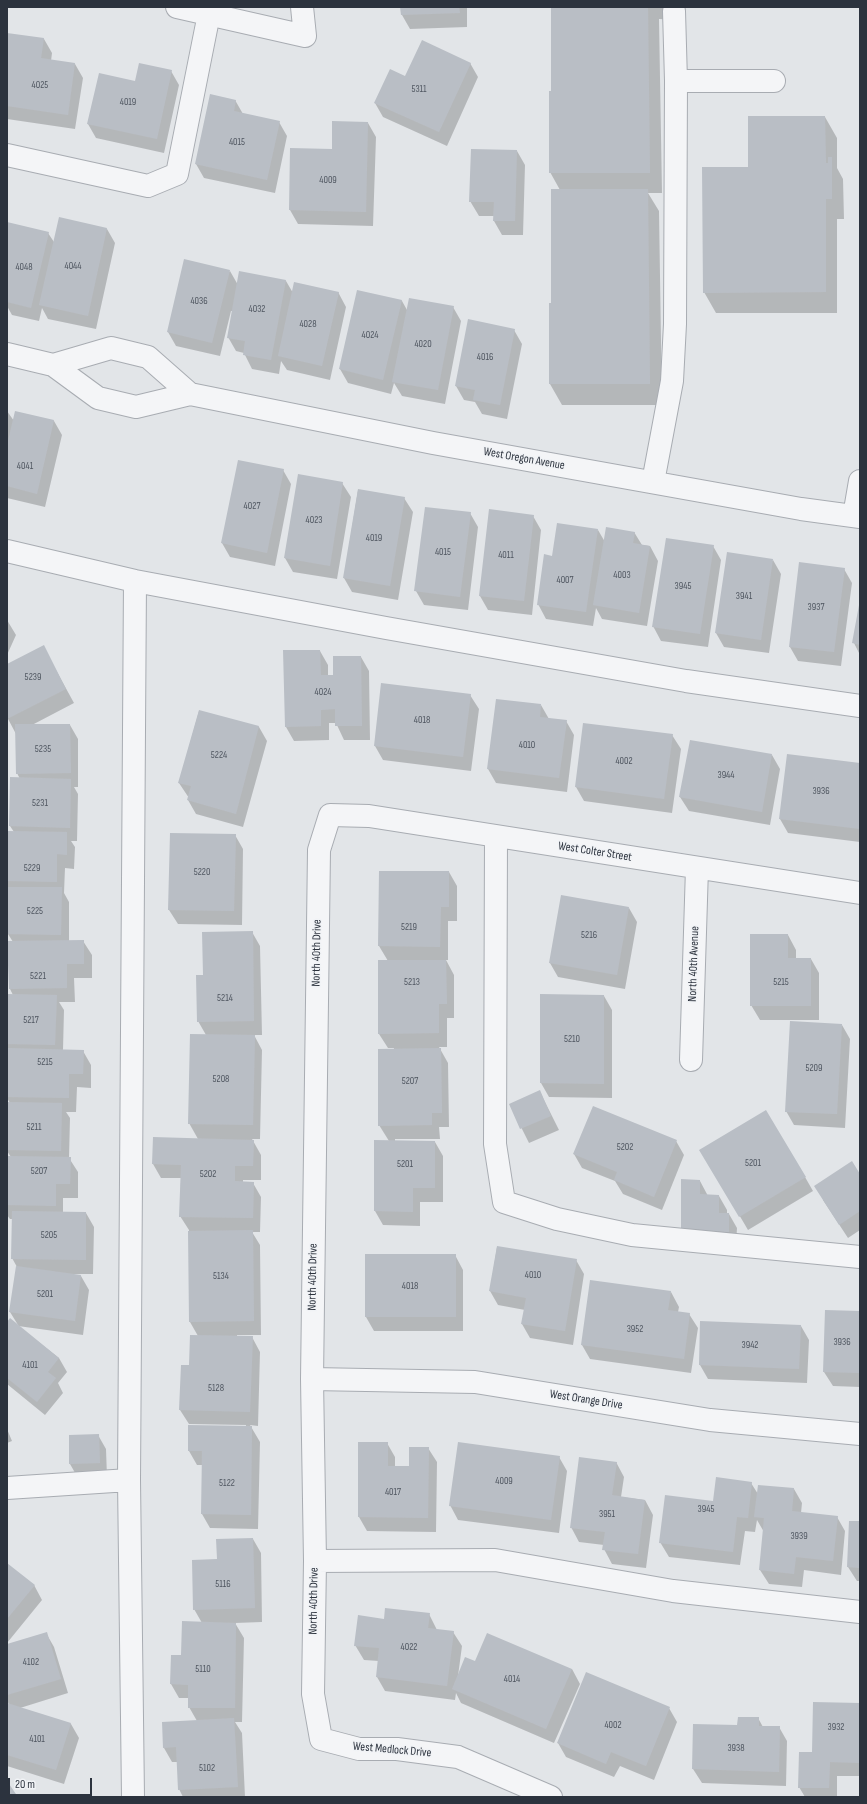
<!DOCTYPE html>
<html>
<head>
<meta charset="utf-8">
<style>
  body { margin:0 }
  #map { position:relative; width:867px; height:1804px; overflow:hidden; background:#e2e5e8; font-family:"Sofia Sans Condensed",sans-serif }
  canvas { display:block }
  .frame { position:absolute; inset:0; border:8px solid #2c333e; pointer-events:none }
  .scale { position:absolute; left:8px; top:1778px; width:84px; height:18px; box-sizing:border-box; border:2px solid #2c333e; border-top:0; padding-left:5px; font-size:12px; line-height:14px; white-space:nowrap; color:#2c333e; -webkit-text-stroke:3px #f1f3f6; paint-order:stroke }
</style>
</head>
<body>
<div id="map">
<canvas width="867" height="1804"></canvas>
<div class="frame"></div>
<div class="scale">20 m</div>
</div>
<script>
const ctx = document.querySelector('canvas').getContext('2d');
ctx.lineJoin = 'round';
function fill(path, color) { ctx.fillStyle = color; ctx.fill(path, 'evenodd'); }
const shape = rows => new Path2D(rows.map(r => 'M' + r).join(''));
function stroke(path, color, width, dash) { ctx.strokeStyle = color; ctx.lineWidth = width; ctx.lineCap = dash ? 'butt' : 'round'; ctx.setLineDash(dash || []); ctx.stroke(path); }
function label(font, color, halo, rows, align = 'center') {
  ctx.font = font + ' "Sofia Sans Condensed",sans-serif'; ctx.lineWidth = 3; ctx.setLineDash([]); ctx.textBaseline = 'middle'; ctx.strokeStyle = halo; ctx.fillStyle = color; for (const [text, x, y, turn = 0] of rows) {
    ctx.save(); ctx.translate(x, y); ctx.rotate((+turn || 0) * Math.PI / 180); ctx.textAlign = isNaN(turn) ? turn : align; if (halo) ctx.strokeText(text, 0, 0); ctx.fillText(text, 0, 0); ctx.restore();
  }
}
fill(shape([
  [401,7,467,7,467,27,410,29,402,15],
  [552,7,678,7,678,20,659,19,662,193,648,193,659,211,662,405,562,405,550,384,550,304,552,304,560,190,550,172,552,92],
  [7,34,44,39,52,53,51,61,75,64,83,78,75,129,7,119],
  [470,63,478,77,447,146,383,117,375,103,406,77],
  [171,71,179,85,164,153,96,138,88,124,136,82],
  [235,100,243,114,279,122,287,136,275,193,204,178,196,164],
  [825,117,837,138,837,168,843,179,844,219,837,219,837,313,716,313,704,292,749,168],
  [368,123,376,137,373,226,298,224,290,210,333,150],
  [517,151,525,165,523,235,502,235,494,221,494,216,479,216,470,201],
  [7,223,48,233,54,242,107,229,115,243,96,329,48,319,42,308,39,321,12,315,7,306],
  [230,271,238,285,286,281,293,293,338,292,346,307,330,380,287,370,281,361,279,374,252,369,244,353,236,351,228,337,233,311,231,311,220,356,176,346,168,332],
  [358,291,402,301,407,310,453,307,461,321,445,404,402,396,394,383,391,394,348,383,340,369],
  [514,330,522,344,507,419,482,414,475,402,464,400,456,386],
  [7,411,14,421,54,421,62,435,45,507,7,498],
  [283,470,291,484,275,566,230,557,222,543],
  [342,483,351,497,337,579,293,572,285,558],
  [358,490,404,498,413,512,398,600,352,592,344,578],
  [470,513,478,527,468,610,424,605,416,591],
  [533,516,541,530,532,615,488,610,480,596],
  [598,530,605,542,634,532,642,545,650,546,658,561,647,626,602,619,596,608,593,626,546,619,538,604,553,557],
  [713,546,721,560,708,647,661,641,653,626],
  [773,560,781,574,769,653,724,647,716,633],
  [844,569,852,583,841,666,798,661,790,647],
  [860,606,860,655,854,643],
  [7,620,16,635,7,655],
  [320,651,328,665,328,676,334,676,361,657,369,671,370,740,344,740,336,723,329,723,329,740,294,741,286,727],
  [51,661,74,703,32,725,70,725,78,739,78,787,74,787,78,794,77,841,71,841,75,847,74,869,65,868,64,893,69,902,69,941,83,941,92,955,92,978,74,978,75,1002,59,1002,64,1010,63,1050,83,1051,91,1065,91,1088,77,1087,76,1112,66,1112,70,1118,69,1158,78,1172,78,1198,63,1198,63,1213,86,1213,94,1227,93,1274,73,1274,73,1275,81,1276,89,1290,83,1335,18,1326,59,1358,67,1372,58,1383,63,1393,45,1415,7,1384,7,1324,18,1325,10,1312,17,1267,12,1258,13,1219,10,1219,7,1215,7,1157,11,1157,7,1151,7,1131,10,1103,7,1098,7,995,13,995,10,989,9,942,13,942,8,934,7,832,14,832,10,826,20,779,17,773,16,734,7,717,7,665],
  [470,695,479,709,471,771,383,760,375,746],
  [541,705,549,719,566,721,574,735,567,792,496,783,488,769],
  [199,711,259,727,267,741,243,827,196,814,188,800,189,798,179,783],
  [584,724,672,735,681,749,672,813,584,801,576,787],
  [772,755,780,769,770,825,689,811,680,797],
  [860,764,860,842,788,833,780,819],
  [235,835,243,849,242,925,178,924,169,910],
  [449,872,457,886,457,921,448,921,448,960,446,960,454,975,454,1018,447,1018,447,1047,439,1047,448,1063,449,1127,439,1127,440,1139,395,1139,395,1141,435,1142,443,1156,443,1202,420,1202,420,1226,383,1225,375,1211,375,1141,389,1141,379,1125,394,1048,388,1048,379,1034,388,961,379,946],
  [629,908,637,922,625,989,558,977,550,963],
  [252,932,260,946,262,1035,254,1035,262,1050,260,1139,252,1139,261,1155,261,1180,243,1180,243,1183,253,1183,261,1197,260,1232,252,1232,260,1245,261,1335,237,1335,237,1337,252,1337,260,1352,258,1426,250,1425,260,1442,258,1529,210,1528,202,1514,203,1465,197,1465,189,1451,246,1427,246,1425,189,1424,180,1410,198,1336,190,1322,189,1230,180,1216,181,1178,161,1178,153,1164,198,1139,189,1123,206,1035,198,1021,204,976],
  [788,935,796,950,796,959,811,959,819,973,819,1020,760,1020,751,1005],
  [541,995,604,996,612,1010,612,1098,549,1097,541,1083],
  [842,1025,850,1039,845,1128,794,1125,786,1111],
  [540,1092,559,1130,529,1143,510,1105],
  [676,1141,684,1155,662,1210,623,1194,615,1181,582,1168,574,1154],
  [701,1150,805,1177,813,1191,748,1230],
  [860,1176,860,1230,848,1238,823,1200],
  [700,1181,708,1196,719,1196,727,1210,727,1214,729,1214,737,1228,736,1245,690,1245],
  [497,1247,576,1260,584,1274,573,1345,530,1338,522,1324,525,1310,498,1305,490,1291],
  [455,1255,463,1270,463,1331,374,1331,366,1317],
  [671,1292,679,1307,678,1312,689,1314,698,1328,691,1373,590,1359,582,1345],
  [860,1312,860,1387,833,1386,824,1372],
  [801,1326,809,1340,807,1383,708,1379,700,1365],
  [7,1429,12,1441,7,1443],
  [98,1435,106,1449,107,1477,78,1478,70,1464],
  [359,1443,387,1443,395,1457,395,1467,410,1467,428,1448,437,1462,436,1532,367,1531,359,1517],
  [559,1457,567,1471,559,1533,458,1520,450,1505],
  [616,1462,624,1477,621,1497,645,1500,653,1515,646,1568,612,1564,604,1549,604,1545,579,1542,571,1527],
  [751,1483,758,1494,794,1489,802,1503,801,1513,837,1517,845,1531,841,1575,804,1570,802,1587,769,1584,760,1570,764,1532,757,1520,755,1532,745,1531,740,1565,669,1557,660,1542,714,1502],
  [850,1522,860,1522,860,1581,857,1581,848,1567],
  [253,1539,261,1553,262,1622,235,1623,244,1638,242,1722,235,1722,242,1733,245,1797,183,1797,179,1789,178,1762,172,1762,164,1748,163,1723,197,1721,189,1707,189,1698,179,1698,171,1684,182,1656,202,1623,194,1609,218,1560],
  [7,1564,34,1585,42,1600,7,1643],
  [429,1614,437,1630,453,1632,462,1646,458,1676,476,1662,572,1669,580,1684,554,1743,461,1703,456,1693,455,1700,385,1691,377,1677,379,1661,364,1660,355,1645,385,1620],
  [46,1633,54,1647,68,1693,20,1708,71,1724,79,1738,64,1784,7,1766,7,1704,9,1705,7,1700,7,1645],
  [860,1704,860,1776,837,1776,837,1797,805,1797,799,1787,813,1753],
  [669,1708,677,1722,654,1780,620,1766,614,1777,566,1757,558,1743],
  [758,1718,763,1727,779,1727,787,1741,786,1786,702,1783,693,1769,694,1725,738,1726]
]), '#0003');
fill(shape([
  [400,7,459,7,460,13,401,15],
  [551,7,648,7,650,173,549,173,549,91,551,91],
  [7,33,44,38,41,58,75,63,68,115,7,106],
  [422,40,471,63,439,132,374,103,390,69,405,76],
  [139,63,172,70,157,139,87,124,99,73,135,81],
  [210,94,236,100,234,111,280,121,267,180,195,164],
  [748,116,825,116,826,163,828,163,828,157,832,157,832,199,826,199,826,292,703,293,702,167,748,167],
  [332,121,368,122,366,212,289,210,290,148,332,149],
  [471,149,517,150,515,221,493,221,494,202,469,202],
  [551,189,648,189,650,384,549,384,549,303,551,303],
  [59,217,107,228,88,316,39,305],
  [7,222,49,232,31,308,7,302],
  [184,259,230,270,212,343,167,332],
  [239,271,286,280,271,360,243,355,245,341,227,338],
  [294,282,339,292,322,366,278,356],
  [357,290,402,300,383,380,339,369],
  [409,298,454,306,438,390,392,382],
  [468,319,515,329,500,405,473,400,475,390,455,386],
  [15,411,54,420,37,494,7,486,7,445],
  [238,460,284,469,267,553,221,543],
  [298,474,343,482,330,566,284,558],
  [358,489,405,497,390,586,343,578],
  [425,507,471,512,460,597,414,591],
  [489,509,534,515,524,601,479,596],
  [557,523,598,529,586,612,537,605,544,554,552,556],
  [606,527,635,532,633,543,650,546,639,613,593,605],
  [666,538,714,545,700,634,652,627],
  [727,552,773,559,761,640,715,633],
  [799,562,845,568,834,652,789,647],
  [859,605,860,605,860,645,852,643],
  [44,645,66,689,7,719,7,664],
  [283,650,320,650,321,675,333,675,333,656,361,656,362,726,335,726,335,709,321,710,321,726,285,727],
  [381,683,471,694,463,757,374,746],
  [496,699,541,704,540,717,567,720,559,778,487,769],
  [199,710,259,726,236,814,187,800,191,786,178,783],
  [583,723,673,734,664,799,575,787],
  [15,724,70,724,71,773,16,774],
  [690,740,772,754,762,812,679,797],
  [787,754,860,763,860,829,779,819],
  [10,777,71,779,70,828,9,826],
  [7,831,67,832,67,855,57,854,57,882,7,881],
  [170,833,236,834,234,911,168,910],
  [379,871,449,871,449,907,441,907,440,947,378,946],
  [8,887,62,887,61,935,7,934],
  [561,895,629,907,617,975,549,963],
  [253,931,254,1021,197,1022,196,975,203,975,202,932],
  [750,934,788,934,788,958,811,958,811,1006,750,1006],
  [84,940,84,964,67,964,67,988,9,989,7,941],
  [378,960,446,960,447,1004,439,1004,439,1033,378,1034],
  [7,994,57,995,55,1045,7,1044],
  [540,994,604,995,604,1084,540,1083],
  [790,1021,842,1024,837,1114,785,1112],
  [190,1034,255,1035,253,1125,188,1124],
  [7,1048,84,1050,83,1074,69,1074,69,1098,7,1097],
  [441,1048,442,1113,432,1113,432,1125,378,1126,378,1049],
  [540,1090,551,1116,520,1129,509,1104],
  [7,1102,62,1103,61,1151,7,1150],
  [593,1106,677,1140,654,1197,614,1180,617,1172,573,1154],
  [766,1110,806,1177,739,1217,699,1150],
  [153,1137,254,1140,253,1166,235,1166,235,1181,254,1182,253,1218,179,1217,181,1165,152,1164],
  [374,1140,435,1141,435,1188,413,1188,413,1212,374,1211],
  [7,1156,71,1157,70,1184,56,1184,56,1206,7,1205],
  [852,1161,860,1174,860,1211,839,1225,814,1186],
  [681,1179,700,1180,700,1194,719,1195,719,1213,729,1213,729,1232,681,1231],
  [12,1211,86,1212,86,1260,11,1259],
  [253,1230,254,1321,189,1322,188,1231],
  [497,1246,577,1259,565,1331,521,1324,526,1298,489,1291],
  [365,1254,456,1254,456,1317,365,1317],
  [16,1266,81,1275,75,1321,9,1312],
  [590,1280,671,1291,668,1310,690,1313,684,1359,581,1345],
  [825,1310,860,1311,860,1373,823,1372],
  [10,1318,59,1358,48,1372,56,1378,37,1402,7,1378,7,1322],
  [700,1321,801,1325,799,1369,699,1365],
  [190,1335,253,1336,250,1412,179,1410,181,1365,189,1365],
  [188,1425,252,1426,251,1515,201,1514,202,1451,188,1451],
  [99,1434,100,1463,69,1464,69,1435],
  [358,1442,388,1442,388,1466,409,1466,409,1447,429,1447,428,1518,358,1517],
  [458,1442,560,1456,551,1520,449,1506],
  [579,1457,617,1462,612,1495,645,1500,638,1554,602,1550,605,1532,570,1528],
  [716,1477,752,1482,748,1518,737,1517,733,1552,659,1543,665,1495,713,1501],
  [758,1485,794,1488,792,1511,838,1516,833,1561,796,1557,794,1574,759,1570,764,1518,754,1517],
  [849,1521,860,1521,860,1568,847,1567],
  [253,1538,255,1608,193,1610,192,1560,217,1559,216,1539],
  [7,1563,35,1585,7,1619],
  [385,1608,430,1613,428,1628,454,1631,447,1686,376,1677,379,1648,354,1646,358,1615,384,1619],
  [182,1621,236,1623,235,1708,188,1708,188,1685,170,1684,171,1655,181,1655],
  [47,1632,61,1679,7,1695,7,1644],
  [487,1633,572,1669,546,1729,452,1689,465,1657,475,1661],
  [586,1672,670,1707,646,1766,611,1752,606,1764,557,1743],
  [813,1702,860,1703,860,1763,830,1762,829,1788,798,1788,799,1752,812,1752],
  [7,1703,71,1723,56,1770,7,1755],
  [738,1717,759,1717,759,1726,780,1726,779,1772,692,1769,693,1724,737,1725],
  [234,1718,238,1787,178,1790,176,1747,163,1748,162,1722],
  [7,1781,18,1797,7,1797]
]), '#b9bec5');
const minor = shape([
  [177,7,305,36,302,7],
  [676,81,774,81],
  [7,155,148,186,177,174,209,14],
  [7,354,53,365,98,398,136,407,190,394,433,443,801,509,860,517],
  [53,365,111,348,148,357,190,394],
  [653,482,672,381,675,324,676,81,674,11],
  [854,516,860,481],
  [7,551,135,581,386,628,686,681,860,706],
  [496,837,495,1144,504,1202,557,1219,632,1235,860,1257],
  [691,1060,697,868],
  [312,1379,475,1382,710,1420,860,1434],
  [7,1488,129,1480],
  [315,1561,495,1560,673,1591,860,1612],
  [133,1797,129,1480,135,581],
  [551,1797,458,1757,397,1749,359,1749,321,1739,313,1694,315,1561,312,1379,319,850,330,815,369,816,860,893]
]);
stroke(minor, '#a8acb2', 24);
stroke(minor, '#f4f5f7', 22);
label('10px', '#4f5660', null, [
  ["4025",40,85],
  ["5311",419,89],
  ["4019",128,102],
  ["4015",237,142],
  ["4009",328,180],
  ["4044",73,266],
  ["4048",24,267],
  ["4036",199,301],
  ["4032",257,309],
  ["4028",308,324],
  ["4024",370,335],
  ["4020",423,344],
  ["4016",485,357],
  ["4041",25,466],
  ["4027",252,506],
  ["4023",314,520],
  ["4019",374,538],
  ["4015",443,552],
  ["4011",506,555],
  ["4003",622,575],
  ["4007",565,580],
  ["3945",683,586],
  ["3941",744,596],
  ["3937",816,607],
  ["5239",33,677],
  ["4024",323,692],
  ["4018",422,720],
  ["4010",527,745],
  ["5235",43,749],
  ["5224",219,755],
  ["4002",624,761],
  ["3944",726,775],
  ["3936",821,791],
  ["5231",40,803],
  ["5229",32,868],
  ["5220",202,872],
  ["5225",35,911],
  ["5219",409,927],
  ["5216",589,935],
  ["5221",38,976],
  ["5213",412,982],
  ["5215",781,982],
  ["5214",225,998],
  ["5217",31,1020],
  ["5210",572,1039],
  ["5215",45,1062],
  ["5209",814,1068],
  ["5208",221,1079],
  ["5207",410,1081],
  ["5211",34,1127],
  ["5202",625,1147],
  ["5201",753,1163],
  ["5201",405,1164],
  ["5207",39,1171],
  ["5202",208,1174],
  ["5205",49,1235],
  ["4010",533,1275],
  ["5134",221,1276],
  ["4018",410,1286],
  ["5201",45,1294],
  ["3952",635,1329],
  ["3936",842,1342],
  ["3942",750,1345],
  ["4101",30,1365],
  ["5128",216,1388],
  ["4009",504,1481],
  ["5122",227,1483],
  ["4017",393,1492],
  ["3945",706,1509],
  ["3951",607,1514],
  ["3939",799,1536],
  ["5116",223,1584],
  ["4022",409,1647],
  ["4102",31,1662],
  ["5110",203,1669],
  ["4014",512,1679],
  ["4002",613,1725],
  ["3932",836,1727],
  ["4101",37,1739],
  ["3938",736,1748],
  ["5102",207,1768]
]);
label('12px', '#2c333e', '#f1f3f6', [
  ["West Oregon Avenue",524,459,10],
  ["West Colter Street",595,852,9],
  ["North 40th Drive",317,953,-89],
  ["North 40th Avenue",694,964,-88],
  ["North 40th Drive",313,1277,-89],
  ["West Orange Drive",586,1400,9],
  ["North 40th Drive",314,1601,-89],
  ["West Medlock Drive",392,1750,5]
]);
</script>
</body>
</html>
